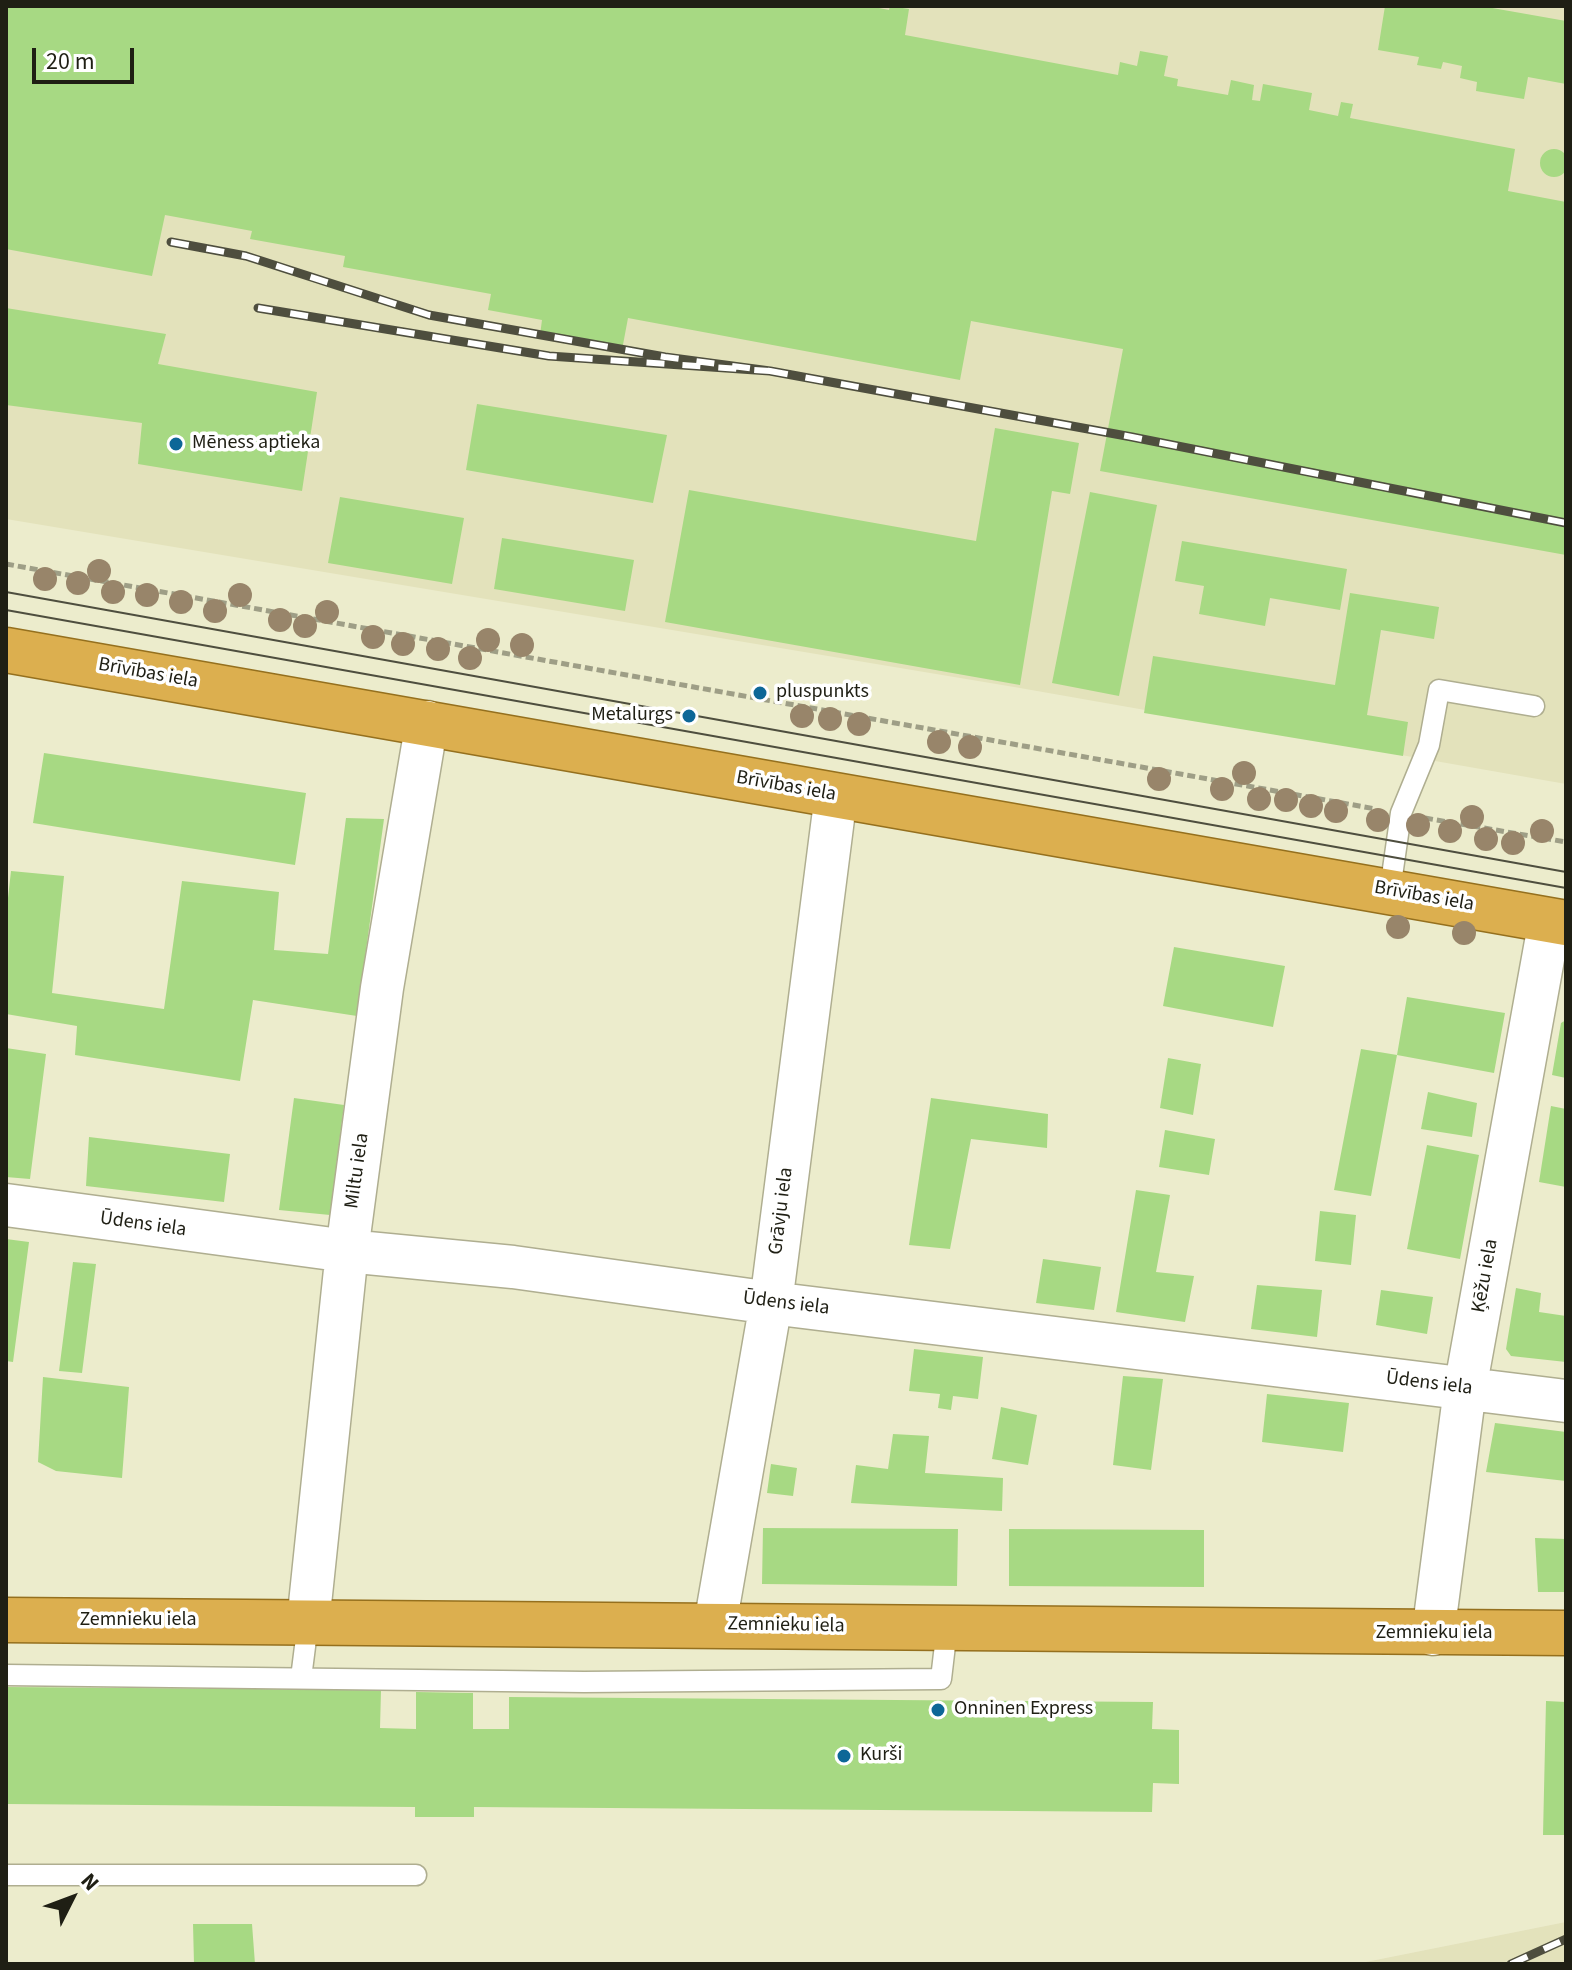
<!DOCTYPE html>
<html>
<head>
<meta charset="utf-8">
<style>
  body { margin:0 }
  #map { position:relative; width:1572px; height:1970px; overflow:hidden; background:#ececcc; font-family:"Source Sans 3",sans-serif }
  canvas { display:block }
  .frame { position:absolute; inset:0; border:8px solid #1f1f14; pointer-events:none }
  .north { position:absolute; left:32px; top:1858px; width:80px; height:80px; -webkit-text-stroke:6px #fff; paint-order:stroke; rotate:48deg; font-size:22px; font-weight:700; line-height:32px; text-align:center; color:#1f1f14 }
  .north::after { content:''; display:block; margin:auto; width:28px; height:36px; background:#1f1f14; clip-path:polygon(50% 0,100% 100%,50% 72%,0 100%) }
  .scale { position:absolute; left:32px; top:48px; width:102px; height:36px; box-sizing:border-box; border:4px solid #1f1f14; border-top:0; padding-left:10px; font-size:24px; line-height:28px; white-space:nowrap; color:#1f1f14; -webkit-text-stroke:6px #fff; paint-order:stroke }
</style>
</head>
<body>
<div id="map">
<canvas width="1572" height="1970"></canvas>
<div class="frame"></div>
<div class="north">N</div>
<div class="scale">20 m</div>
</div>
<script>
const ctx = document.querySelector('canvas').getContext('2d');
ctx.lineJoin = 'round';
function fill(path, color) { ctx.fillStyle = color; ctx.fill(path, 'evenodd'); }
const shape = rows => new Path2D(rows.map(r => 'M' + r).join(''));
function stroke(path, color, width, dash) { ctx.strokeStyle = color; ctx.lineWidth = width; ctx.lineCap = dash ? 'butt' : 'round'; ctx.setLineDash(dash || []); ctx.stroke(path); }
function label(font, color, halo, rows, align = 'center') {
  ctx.font = font + ' "Source Sans 3",sans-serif'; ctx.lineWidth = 7; ctx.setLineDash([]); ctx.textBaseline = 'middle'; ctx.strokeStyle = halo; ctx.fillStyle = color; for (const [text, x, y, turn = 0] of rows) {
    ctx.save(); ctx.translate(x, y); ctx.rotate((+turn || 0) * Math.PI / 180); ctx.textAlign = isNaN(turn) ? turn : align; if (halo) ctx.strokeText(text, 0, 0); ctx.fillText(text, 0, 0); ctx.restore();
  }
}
fill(shape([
  [6,6,1566,6,1566,784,1020,688,6,519],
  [1566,1922,1566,1964,1356,1964]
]), '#e3e2bb');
fill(shape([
  [6,6,869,6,889,10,890,6,909,9,905,35,1118,75,1120,62,1137,66,1140,51,1168,56,1164,76,1178,79,1177,86,1228,95,1231,80,1254,85,1252,100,1260,101,1263,84,1312,93,1309,110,1338,116,1341,102,1353,104,1350,118,1515,149,1508,191,1566,202,1566,555,1100,471,1123,349,971,321,960,380,628,318,622,350,540,335,542,320,488,310,491,294,343,267,345,256,250,239,252,231,165,215,152,276,6,249],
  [1385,6,1481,6,1566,21,1566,84,1528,77,1524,99,1476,91,1477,82,1460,78,1462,66,1443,62,1441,69,1417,65,1419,57,1378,50],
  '1540 163a14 14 0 1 1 28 0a14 14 0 1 1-28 0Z',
  [6,308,166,334,158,364,317,392,302,491,138,464,142,423,6,405],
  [477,404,667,435,653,503,466,470],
  [995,428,1079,443,1070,494,1052,491,1020,685,665,622,689,490,976,541],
  [1090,492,1157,505,1119,696,1052,683],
  [340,497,464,518,452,584,328,563],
  [502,538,634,560,625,611,494,589],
  [1182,541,1347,569,1340,610,1270,598,1265,626,1199,614,1204,586,1175,581],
  [1350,593,1439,607,1434,639,1381,630,1367,715,1408,722,1403,756,1144,713,1153,656,1335,685],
  [44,753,306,793,295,865,33,823],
  [346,818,384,819,357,1016,253,1000,240,1081,75,1055,77,1026,6,1014,6,916,11,871,64,876,52,993,164,1009,182,881,279,892,274,950,328,954],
  [1174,947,1285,966,1273,1027,1163,1006],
  [1407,997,1505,1013,1494,1073,1397,1055],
  [1566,1020,1566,1078,1552,1075,1561,1023],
  [6,1048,46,1054,30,1179,6,1177],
  [1361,1049,1397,1055,1371,1196,1334,1190],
  [1168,1058,1201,1064,1193,1115,1160,1108],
  [1428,1092,1477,1103,1472,1137,1421,1129],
  [294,1098,344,1105,330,1215,279,1210],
  [931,1098,1048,1114,1047,1148,971,1139,950,1249,909,1245],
  [1551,1106,1566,1109,1566,1187,1539,1182],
  [1165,1130,1215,1139,1209,1175,1159,1167],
  [89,1137,230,1154,224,1202,86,1186],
  [1427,1145,1479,1155,1460,1259,1407,1249],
  [1136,1190,1170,1195,1156,1272,1194,1276,1185,1322,1116,1312],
  [1320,1211,1356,1215,1351,1265,1315,1261],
  [6,1239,29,1242,13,1362,6,1361],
  [1043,1259,1101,1267,1094,1310,1036,1303],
  [73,1262,96,1264,82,1373,59,1371],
  [1257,1285,1322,1290,1317,1337,1251,1329],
  [1516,1288,1541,1293,1539,1312,1566,1316,1566,1362,1511,1356,1506,1349],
  [1381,1290,1433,1297,1427,1334,1376,1325],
  [914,1349,983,1357,978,1399,953,1396,951,1410,938,1408,940,1394,909,1391],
  [1123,1376,1163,1379,1151,1470,1113,1465],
  [43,1377,129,1387,122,1478,56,1471,38,1462],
  [1267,1394,1349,1403,1343,1452,1262,1442],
  [1001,1407,1037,1415,1028,1465,992,1459],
  [1495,1423,1566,1432,1566,1481,1486,1472],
  [893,1434,929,1436,925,1473,1003,1478,1002,1511,851,1503,856,1465,888,1469],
  [771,1464,797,1468,793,1496,767,1493],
  [763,1528,958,1529,957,1586,762,1584],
  [1009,1529,1204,1530,1204,1587,1009,1586],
  [1535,1538,1566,1539,1566,1592,1538,1592],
  [6,1687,381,1690,380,1728,416,1729,416,1692,473,1693,473,1729,509,1729,509,1697,1153,1702,1152,1729,1179,1730,1179,1784,1153,1783,1152,1812,474,1807,474,1817,415,1817,415,1807,6,1804],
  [1546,1701,1566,1702,1566,1835,1543,1835],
  [193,1924,252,1924,255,1964,194,1964]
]), '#a7d983');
const service = shape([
  [1390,890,1401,813,1429,745,1439,690,1534,706],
  [6,1675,584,1682,941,1679,947,1628],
  [301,1678,308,1623],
  [6,1875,416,1875]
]);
const minor = shape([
  [6,1205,347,1251,513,1267,771,1303,1566,1401],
  [308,1623,347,1251,382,988,427,722],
  [715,1625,771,1303,836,795],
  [1433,1634,1465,1389,1550,920]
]);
const trunk = shape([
  [6,650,1566,923],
  [6,1620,1566,1633]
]);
stroke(service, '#afae90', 23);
stroke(minor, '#afae90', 45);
stroke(trunk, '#95701e', 47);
stroke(shape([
  [6,564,1376,809],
  [1425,818,1566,842]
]), '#9e9e86', 5, [8, 4]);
stroke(service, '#fff', 20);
stroke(minor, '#fff', 42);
stroke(trunk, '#dcaf4f', 44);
stroke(shape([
  [6,592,1566,872],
  [6,610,1566,888]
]), '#4e4e3e', 2);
const rail = shape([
  [171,242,246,256,429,315,665,357,770,371,549,356,258,308],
  [770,371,1132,437,1566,523],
  [1511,1964,1566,1939]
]);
stroke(rail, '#4e4e3e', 9);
stroke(rail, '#fff', 6, [18]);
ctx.fillStyle = '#98856a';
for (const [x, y] of [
  [99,571],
  [45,579],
  [78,583],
  [113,592],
  [147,595],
  [240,595],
  [181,602],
  [215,611],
  [327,612],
  [280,620],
  [305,626],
  [373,637],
  [488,640],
  [403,644],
  [522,645],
  [438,649],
  [470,658],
  [802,716],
  [830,719],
  [859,724],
  [939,742],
  [970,747],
  [1244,773],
  [1159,779],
  [1222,789],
  [1259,799],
  [1286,800],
  [1311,806],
  [1336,811],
  [1472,817],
  [1378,820],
  [1418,825],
  [1450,831],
  [1542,831],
  [1486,839],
  [1513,843],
  [1398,927],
  [1464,933]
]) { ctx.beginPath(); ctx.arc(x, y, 12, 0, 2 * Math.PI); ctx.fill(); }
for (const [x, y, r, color] of [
  [176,444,8,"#0d6797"],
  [760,693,8,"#0d6797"],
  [689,716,8,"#0d6797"],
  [938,1710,8,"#0d6797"],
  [844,1756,8,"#0d6797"]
]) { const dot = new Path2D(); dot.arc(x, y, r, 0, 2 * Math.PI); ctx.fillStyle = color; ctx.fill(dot); stroke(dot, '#fff', 3); }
label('20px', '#1f1f14', '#fff', [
  ["Mēness aptieka",192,444],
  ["pluspunkts",776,693],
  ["Metalurgs",673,716,"right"],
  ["Onninen Express",954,1710],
  ["Kurši",860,1756]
], 'left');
label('20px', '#1f1f14', '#fff', [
  ["Brīvības iela",148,674,10],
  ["Brīvības iela",786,787,10],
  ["Brīvības iela",1424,897,10],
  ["Miltu iela",358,1171,-82],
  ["Grāvju iela",782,1211,-83],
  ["Ūdens iela",143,1225,8],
  ["Ķēžu iela",1486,1276,-80],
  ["Ūdens iela",786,1304,7],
  ["Ūdens iela",1429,1384,7],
  ["Zemnieku iela",138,1621],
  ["Zemnieku iela",786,1626,1],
  ["Zemnieku iela",1434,1634]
]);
</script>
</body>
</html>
